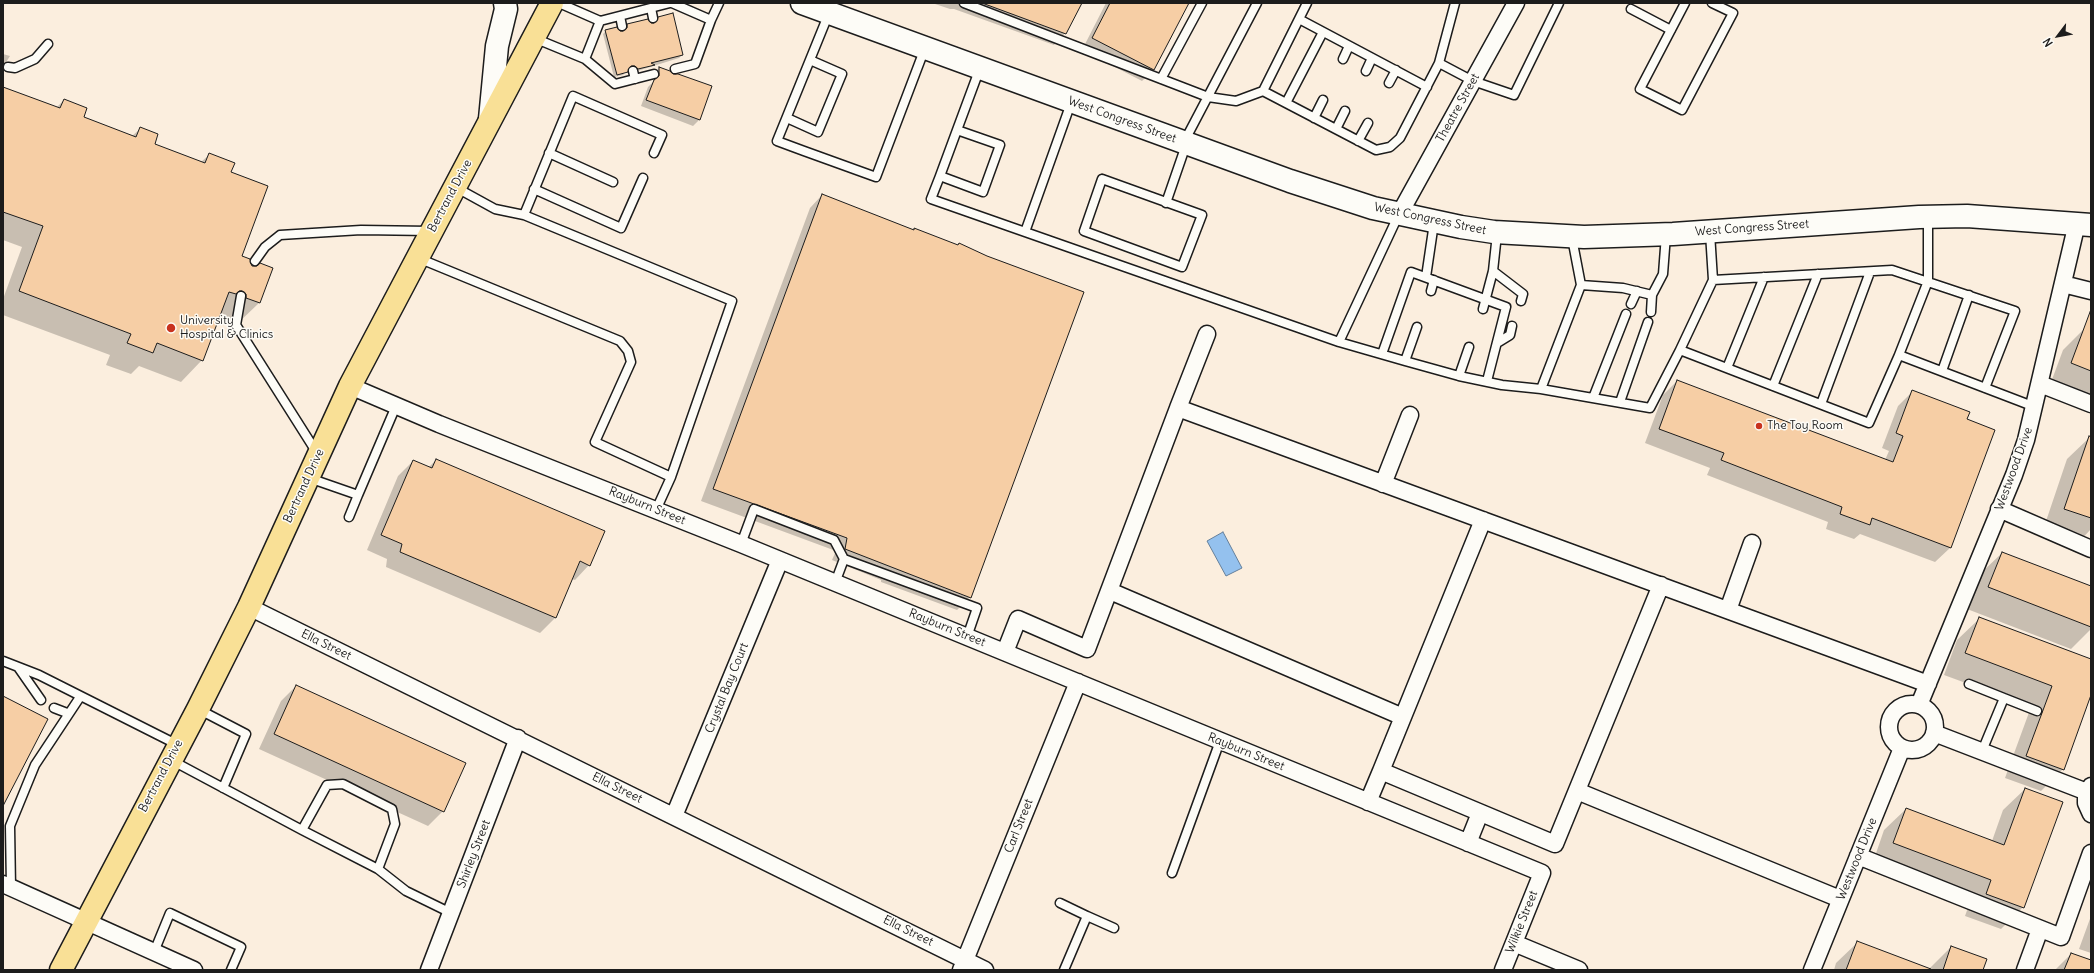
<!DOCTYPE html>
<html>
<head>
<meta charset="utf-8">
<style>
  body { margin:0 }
  #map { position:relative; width:2094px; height:973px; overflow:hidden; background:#fbeede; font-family:Delius,sans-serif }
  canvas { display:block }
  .frame { position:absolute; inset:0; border:4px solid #1c1c1c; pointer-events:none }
  .north { position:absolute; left:2038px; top:16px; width:40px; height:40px; -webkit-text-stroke:3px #fdfcf7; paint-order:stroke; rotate:238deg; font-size:11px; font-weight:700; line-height:16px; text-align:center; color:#1c1c1c }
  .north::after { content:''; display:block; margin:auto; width:14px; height:18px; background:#1c1c1c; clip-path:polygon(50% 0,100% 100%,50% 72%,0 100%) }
</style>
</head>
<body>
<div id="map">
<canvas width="2094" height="973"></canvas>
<div class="frame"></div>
<div class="north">N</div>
</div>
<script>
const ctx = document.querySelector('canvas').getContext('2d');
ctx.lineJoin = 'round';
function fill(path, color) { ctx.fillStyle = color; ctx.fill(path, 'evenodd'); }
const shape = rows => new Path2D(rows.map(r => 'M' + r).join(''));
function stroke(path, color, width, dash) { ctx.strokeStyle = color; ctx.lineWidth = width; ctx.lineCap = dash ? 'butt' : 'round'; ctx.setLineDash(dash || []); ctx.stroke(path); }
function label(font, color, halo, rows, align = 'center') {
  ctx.font = font + ' Delius,sans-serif'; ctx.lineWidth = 3; ctx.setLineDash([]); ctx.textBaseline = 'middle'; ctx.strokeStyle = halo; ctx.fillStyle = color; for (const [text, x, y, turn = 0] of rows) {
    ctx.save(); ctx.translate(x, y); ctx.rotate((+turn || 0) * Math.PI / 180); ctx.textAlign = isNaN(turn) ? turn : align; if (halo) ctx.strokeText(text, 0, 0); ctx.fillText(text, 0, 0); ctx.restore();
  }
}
const water = shape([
  [1223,532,1242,568,1226,576,1207,541,1223,532]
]);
fill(water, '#94c1ee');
stroke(water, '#647f9a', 1);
fill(shape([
  [932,3,1081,3,1065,33,1054,45,954,9,950,9],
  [1106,3,1188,3,1153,70,1142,81,1082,50],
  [628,25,682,55,679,58,634,72,628,69,623,75,614,77,603,34,606,31,624,32],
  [3,54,10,56,3,67],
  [659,68,673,75,711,87,699,120,693,126,641,106,648,87,653,82,653,74],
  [3,88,56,108,64,100,82,118,132,136,140,129,154,144,201,162,209,155,230,173,241,257,251,267,272,268,259,303,237,324,225,320,225,315,220,312,202,360,181,382,139,366,131,374,106,365,110,355,3,315,3,299,22,247,3,240],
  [822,195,913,230,915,229,970,597,957,610,881,582,881,580,832,560,836,551,701,501,810,208],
  [2084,329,2091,331,2091,401,2050,385,2063,350],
  [1677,381,1885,460,1889,451,1882,448,1898,406,1913,391,1966,420,1950,548,1935,562,1860,534,1854,539,1826,529,1828,522,1707,475,1710,468,1645,443,1663,395],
  [2089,438,2091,438,2091,529,2078,543,2043,530,2067,459],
  [436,460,589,565,575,580,572,579,555,618,540,633,386,567,387,559,367,550,398,476,413,461,428,468],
  [2002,553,2091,587,2091,629,2071,649,1967,609,1980,574],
  [1979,619,2091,660,2091,692,2063,769,2041,791,2005,778,2031,707,1944,675,1957,640],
  [296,686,443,811,428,826,259,749,281,701],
  [2025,789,2023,907,2001,929,1965,916,1970,902,1872,865,1884,830,1906,809,1992,841,2003,810],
  [2091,916,2091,953,2079,949],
  [1858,942,1929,969,1951,947,1982,970,1834,970,1836,963],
  [2071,954,2091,961,2091,970,2055,970]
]), '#0003');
const building = shape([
  [982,3,1082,3,1066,34,982,3],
  [1110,3,1189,3,1154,70,1092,38,1110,3],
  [673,13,683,55,651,63,655,65,638,69,635,66,631,66,628,72,617,75,605,30,617,27,620,31,623,31,627,28,627,24,648,19,651,23,654,23,658,17,673,13],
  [659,67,670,71,673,74,678,74,712,86,700,120,646,100,654,80,659,76,659,67],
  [3,87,60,108,64,99,87,108,84,117,136,137,140,127,158,134,155,144,205,163,209,153,235,163,231,172,268,186,242,256,250,259,252,266,257,266,260,263,273,268,260,303,246,298,246,294,242,291,239,291,236,294,229,292,203,361,157,343,153,353,127,343,131,334,19,291,43,226,3,212,3,87],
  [822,194,914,230,914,228,958,245,959,243,987,256,1084,292,971,598,845,549,847,538,713,489,822,194],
  [2090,312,2091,313,2091,371,2071,363,2090,312],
  [1677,380,1893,462,1903,436,1896,433,1912,390,1970,412,1967,419,1995,430,1951,548,1872,518,1870,525,1840,514,1842,507,1721,460,1724,453,1659,429,1677,380],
  [2089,436,2091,437,2091,518,2064,509,2089,436],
  [436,459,605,531,590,566,580,561,556,618,400,552,402,544,381,535,413,460,432,468,436,459],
  [2002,552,2091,586,2091,627,1988,587,2002,552],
  [1979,617,2091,659,2091,695,2064,770,2026,756,2052,686,1965,653,1979,617],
  [296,685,466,763,444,812,274,734,296,685],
  [3,696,48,719,3,806,3,696],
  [2025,788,2063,802,2024,908,1986,894,1991,880,1893,843,1906,808,2004,845,2025,788],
  [1857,941,1931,969,1931,970,1846,970,1857,941],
  [1951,946,1987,959,1983,970,1943,970,1951,946],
  [2071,953,2091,960,2091,970,2064,970,2071,953]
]);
fill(building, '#f6cea5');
stroke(building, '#1c1c1c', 1);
const lane = shape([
  [559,3,600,21],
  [672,3,711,20,719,3],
  [964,3,1208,97,1236,101,1263,91,1376,150,1390,147,1400,138,1439,63,1455,3],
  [1685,3,1640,89,1682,110,1733,13,1712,3],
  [651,8,653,18],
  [1631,9,1671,30],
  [829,13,777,141,804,151,876,177,925,48],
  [620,16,622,26],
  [1299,19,1307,3],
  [534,38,585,59,600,21,670,3],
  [585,59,615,84,654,74],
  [1343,59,1349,46],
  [1439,63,1473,81,1514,95,1559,3],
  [8,67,15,68,35,59,48,44],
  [675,69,695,64,711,20],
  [633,71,635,79],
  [1366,71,1372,58],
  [1161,79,1202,3],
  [1389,83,1396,70],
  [1263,91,1299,19,1427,87],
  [1286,103,1323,32],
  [787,118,818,132,842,74,810,60],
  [1314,118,1323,100],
  [1336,129,1345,111],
  [957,130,940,176,983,192,1000,145,957,130,980,68],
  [1358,141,1368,123],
  [1184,142,1257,3],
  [549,153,613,182],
  [940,176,931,199,1339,342,1399,214],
  [1102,179,1202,215,1182,267,1084,231,1102,179],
  [455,187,495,209,524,215,573,96,662,135,654,153],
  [534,189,621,228,643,178],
  [1166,203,1186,145],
  [524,215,732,301,671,477],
  [1928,217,1928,281,1899,355,2035,407],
  [1025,232,1071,103],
  [1710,233,1713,280,1892,270,2015,311,1985,388],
  [418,258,620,341,628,351,631,362,595,442,671,477,656,510],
  [255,261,265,247,280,235,361,230,430,231],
  [1493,271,1523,294,1521,301],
  [1426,277,1434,223],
  [1713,280,1680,350,1869,423,1899,355],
  [1581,285,1623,288,1652,295],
  [1431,291,1434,280],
  [241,296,236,325,317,453],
  [1631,304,1637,291],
  [1483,309,1493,271,1497,234],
  [1651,312,1652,295,1663,274,1666,235],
  [1417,327,1405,361,1459,376,1469,347],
  [1339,342,1405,361],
  [1497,343,1510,335,1512,326],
  [1382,354,1411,272,1506,307,1487,381],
  [1727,368,1764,277],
  [1942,371,1969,295],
  [1459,376,1502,385,1541,389,1650,408,1680,350],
  [1773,386,1818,274],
  [1541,389,1581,285,1572,238],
  [1593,398,1626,314],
  [1620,402,1648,322],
  [1821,404,1870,272],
  [309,478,358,495,396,406],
  [349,517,358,495],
  [741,544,754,509,834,540,844,559,977,608,967,637],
  [835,583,844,559],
  [3,661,39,675,178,745],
  [18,667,41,700],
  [1969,684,2004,698],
  [54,708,67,713],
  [198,709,246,734,223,788],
  [1982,751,2004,698,2037,711],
  [171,760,302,830,378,869,406,891,451,913],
  [302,830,327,785,343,784,392,809,395,824,378,869],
  [1172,873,1220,741],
  [11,888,10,826,35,765,80,697],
  [1060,903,1087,916,1064,970],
  [1087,916,1114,928],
  [154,952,170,913,241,947,231,970]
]);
const street = shape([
  [1400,213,1516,3],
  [2063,284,2091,291],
  [1207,334,1178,408,1928,684],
  [2040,384,2091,404],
  [350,386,439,424,741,544,1542,873,1503,970],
  [1383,484,1410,415],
  [1999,509,2091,549],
  [1483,520,1381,771,1555,844,1661,585],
  [1110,591,1403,717],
  [249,607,985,970],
  [1728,610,1752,543],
  [1005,652,1018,619,1087,649,1178,408],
  '1889 727a23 23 0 1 1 46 0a23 23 0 1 1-46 0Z',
  [1919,705,2014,475,2026,440,2077,223],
  [1934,733,2087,792],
  [2091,786,2086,796,2086,803,2091,814],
  [1577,791,1840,899],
  [1368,802,1381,771],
  [674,816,780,560],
  [1468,843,1480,813],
  [1858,856,2061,937,2091,853],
  [3,884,194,970],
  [1514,943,1579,970],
  [429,970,518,738],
  [961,970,1078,682],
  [1812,970,1902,748],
  [2025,970,2040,929]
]);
const secondary = shape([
  [802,3,1290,181,1373,208,1461,227,1494,232,1584,237,1673,234,1919,217,1967,216,2091,225],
  [490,119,497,46,506,9,505,3]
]);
const primary = shape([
  [61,970,198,709,249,607,350,386,552,3]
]);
stroke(lane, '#1c1c1c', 11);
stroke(street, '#1c1c1c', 19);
stroke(secondary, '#1c1c1c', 25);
stroke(primary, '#1c1c1c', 25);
stroke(lane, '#fdfcf7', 8);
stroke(street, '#fdfcf7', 16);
stroke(secondary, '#fdfcf7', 22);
stroke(primary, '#f9e096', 22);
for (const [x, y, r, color] of [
  [171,328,5,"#c8321e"],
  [1759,426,4,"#c8321e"]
]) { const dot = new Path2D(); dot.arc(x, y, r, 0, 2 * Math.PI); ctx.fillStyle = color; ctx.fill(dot); stroke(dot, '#fdfcf7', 1.5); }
label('12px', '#1c1c1c', '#fdfcf7', [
  ["Theatre Street",1458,108,-61],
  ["West Congress Street",1122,120,20],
  ["Bertrand Drive",450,196,-62],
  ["West Congress Street",1430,219,12],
  ["West Congress Street",1752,228,-4],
  ["Westwood Drive",2014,469,-70],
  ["Bertrand Drive",304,486,-65],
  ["Rayburn Street",647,506,22],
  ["Rayburn Street",947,628,22],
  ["Ella Street",326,645,26],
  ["Crystal Bay Court",727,688,-68],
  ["Rayburn Street",1246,752,22],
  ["Bertrand Drive",161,776,-62],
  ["Ella Street",617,788,26],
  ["Carl Street",1019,826,-68],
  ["Shirley Street",474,854,-69],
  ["Westwood Drive",1857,859,-68],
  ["Wilkie Street",1522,922,-68],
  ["Ella Street",908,931,26]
]);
label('12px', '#1c1c1c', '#fdfcf7', [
  ["University",180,321],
  ["Hospital & Clinics",180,335],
  ["The Toy Room",1767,426]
], 'left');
</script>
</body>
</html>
